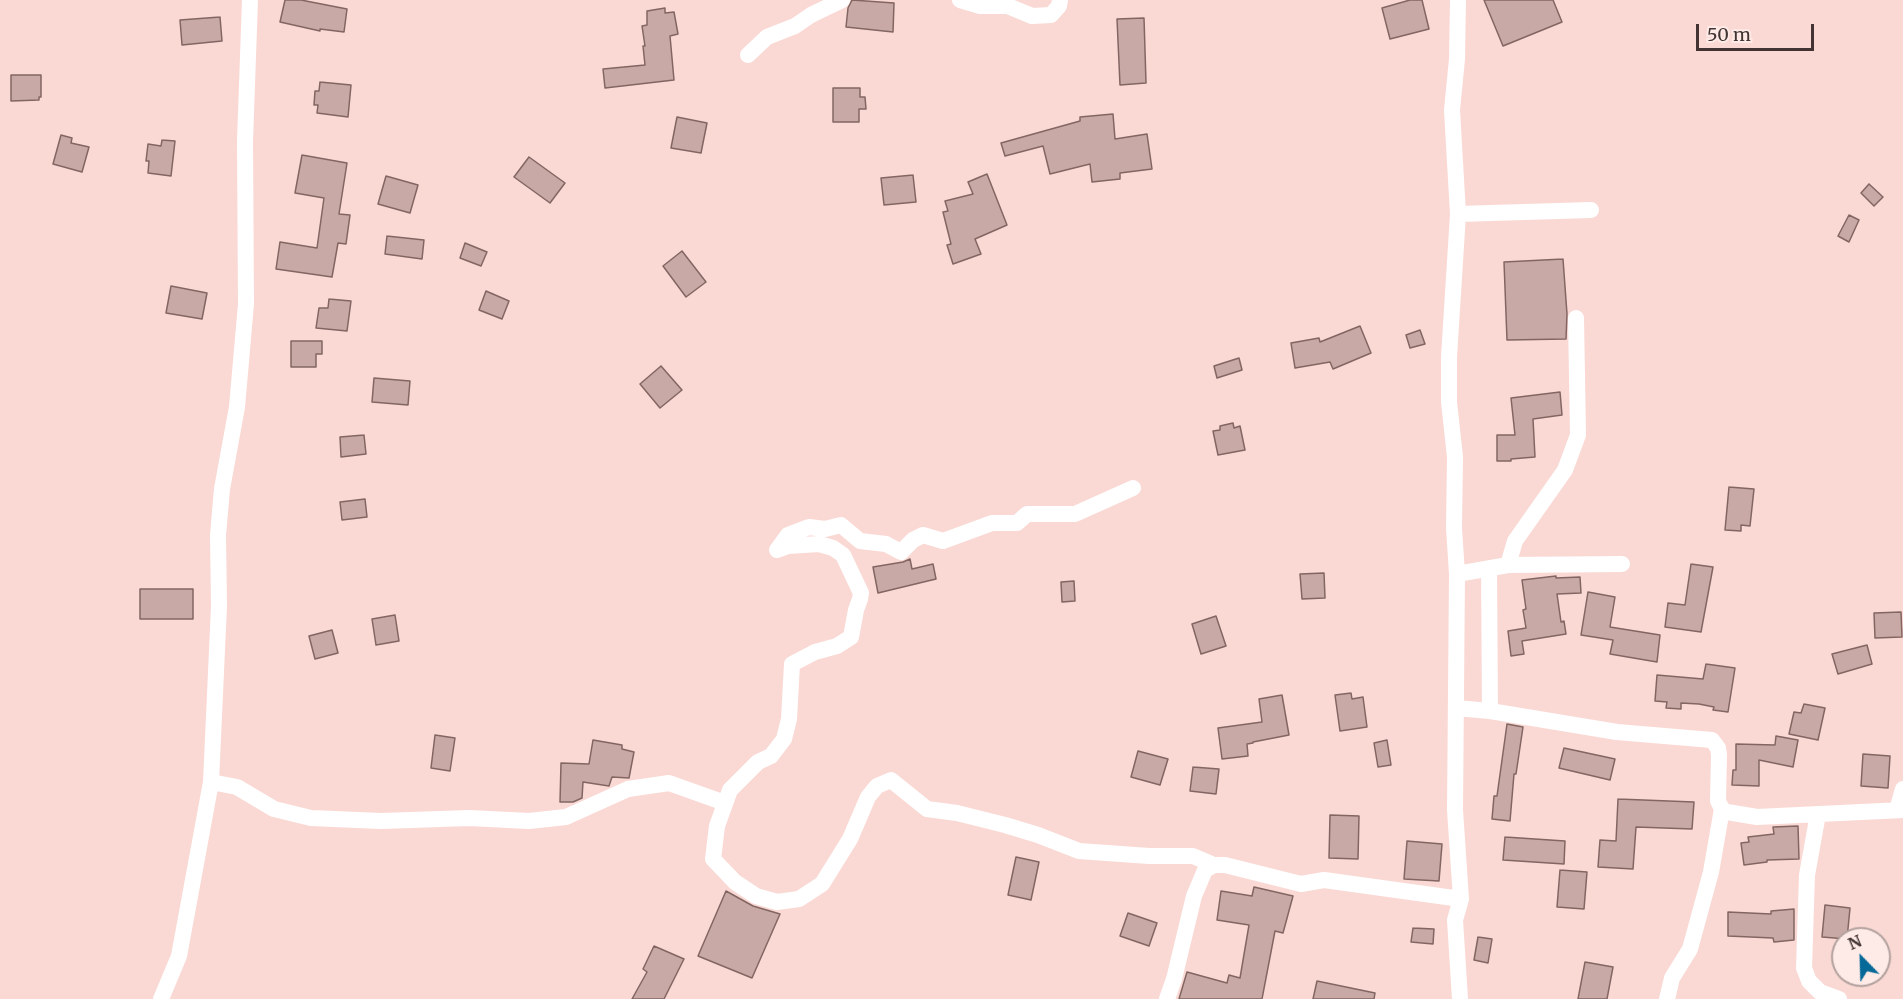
<!DOCTYPE html>
<html>
<head>
<meta charset="utf-8">
<style>
  body { margin:0 }
  #map { position:relative; width:1903px; height:999px; overflow:hidden; background:#fad9d4; font-family:Merriweather,serif }
  canvas { display:block }
  .north { position:absolute; left:1831px; top:927px; width:60px; height:60px; box-sizing:border-box; background:#feeae6; border:2px solid #b2a19e; border-radius:50%; rotate:337deg; font-size:16px; font-weight:700; line-height:24px; text-align:center; color:#413432 }
  .north::after { content:''; display:block; margin:auto; width:21px; height:27px; background:#066998; clip-path:polygon(50% 0,100% 100%,50% 72%,0 100%) }
  .scale { position:absolute; left:1696px; top:24px; width:118px; height:27px; box-sizing:border-box; border:3px solid #413432; border-top:0; padding-left:8px; font-size:18px; line-height:21px; white-space:nowrap; color:#413432; -webkit-text-stroke:4px #feeae6; paint-order:stroke }
</style>
</head>
<body>
<div id="map">
<canvas width="1903" height="999"></canvas>
<div class="north">N</div>
<div class="scale">50 m</div>
</div>
<script>
const ctx = document.querySelector('canvas').getContext('2d');
ctx.lineJoin = 'round';
function fill(path, color) { ctx.fillStyle = color; ctx.fill(path, 'evenodd'); }
const shape = rows => new Path2D(rows.map(r => 'M' + r).join(''));
function stroke(path, color, width, dash) { ctx.strokeStyle = color; ctx.lineWidth = width; ctx.lineCap = dash ? 'butt' : 'round'; ctx.setLineDash(dash || []); ctx.stroke(path); }
const building = shape([
  [285,0,301,0,347,9,344,32,320,29,320,31,280,22,285,0],
  [852,0,894,3,893,32,846,27,848,8,852,0],
  [1410,0,1422,0,1429,29,1390,39,1382,8,1410,0],
  [1484,0,1553,0,1562,22,1503,46,1484,0],
  [665,8,665,13,674,12,678,34,670,36,674,80,605,88,603,69,645,65,643,46,645,46,642,26,647,25,647,11,665,8],
  [220,17,222,41,182,45,180,20,220,17],
  [1144,18,1146,83,1120,85,1117,19,1144,18],
  [11,75,41,75,41,97,39,97,39,100,11,101,11,75],
  [320,82,351,85,348,117,317,113,318,105,314,105,315,91,319,91,320,82],
  [833,88,860,88,860,97,865,97,866,109,859,109,859,122,833,122,833,88],
  [1113,114,1115,139,1147,134,1152,169,1120,173,1120,179,1092,182,1090,164,1050,174,1043,146,1005,156,1001,143,1080,121,1080,117,1113,114],
  [677,117,707,123,701,153,671,148,677,117],
  [61,135,72,138,71,143,89,147,82,172,53,164,61,135],
  [162,140,175,141,171,176,148,173,149,161,146,161,148,144,161,146,162,140],
  [302,155,347,163,339,214,350,215,346,244,338,243,332,277,276,269,280,242,317,248,324,198,295,193,302,155],
  [529,157,565,183,550,203,514,177,529,157],
  [987,174,1007,225,975,239,981,254,953,264,947,245,951,244,943,212,948,211,945,201,973,194,968,182,987,174],
  [913,175,916,202,884,205,881,178,913,175],
  [386,176,418,185,410,213,378,204,386,176],
  [1869,184,1883,197,1874,206,1861,193,1869,184],
  [1849,215,1859,220,1849,242,1838,236,1849,215],
  [387,236,424,240,422,259,385,254,387,236],
  [465,243,487,252,481,266,460,258,465,243],
  [682,251,706,282,686,297,663,266,682,251],
  [1563,259,1567,314,1566,339,1507,340,1504,262,1563,259],
  [171,286,207,293,202,319,166,313,171,286],
  [486,291,509,301,502,319,479,310,486,291],
  [329,299,351,301,347,331,316,328,319,308,328,308,329,299],
  [1360,326,1371,353,1333,369,1330,362,1295,368,1291,343,1319,338,1320,342,1360,326],
  [1420,330,1425,344,1410,348,1406,335,1420,330],
  [291,341,322,341,322,354,316,354,316,367,291,367,291,341],
  [1239,358,1242,370,1217,378,1214,366,1239,358],
  [661,366,682,390,660,408,640,384,661,366],
  [374,378,410,381,408,405,372,402,374,378],
  [1560,392,1562,415,1533,419,1535,457,1511,459,1511,461,1497,461,1497,435,1515,435,1511,398,1560,392],
  [1233,423,1234,428,1240,426,1245,450,1218,455,1213,431,1220,430,1220,426,1233,423],
  [364,435,366,454,341,457,340,437,364,435],
  [1729,487,1754,489,1750,526,1741,525,1741,531,1725,530,1729,487],
  [365,499,367,517,342,520,340,502,365,499],
  [910,559,912,569,933,564,936,579,878,593,873,567,903,562,910,559],
  [1691,564,1713,567,1701,632,1665,627,1668,603,1685,605,1691,564],
  [1324,573,1325,598,1302,599,1300,574,1324,573],
  [1556,576,1556,578,1580,577,1581,593,1557,594,1561,622,1564,621,1566,634,1522,641,1524,654,1511,656,1508,631,1526,628,1523,610,1526,609,1522,580,1556,576],
  [1074,581,1075,601,1062,602,1061,582,1074,581],
  [140,589,193,589,193,619,140,619,140,589],
  [1588,592,1615,597,1610,627,1660,635,1657,662,1610,654,1613,640,1581,635,1588,592],
  [1901,612,1902,637,1875,638,1874,613,1901,612],
  [395,615,399,641,376,645,372,619,395,615],
  [1216,616,1226,646,1201,654,1192,624,1216,616],
  [332,630,338,653,315,659,309,636,332,630],
  [1867,645,1872,664,1838,674,1832,654,1867,645],
  [1706,664,1735,668,1728,712,1713,710,1714,707,1699,704,1681,703,1681,709,1666,708,1667,702,1655,701,1657,675,1703,679,1706,664],
  [1351,693,1352,699,1363,697,1367,727,1340,731,1335,695,1351,693],
  [1282,695,1289,735,1253,742,1253,743,1247,744,1248,756,1222,759,1218,728,1262,722,1259,699,1282,695],
  [1804,704,1825,708,1818,740,1789,734,1794,712,1801,713,1804,704],
  [1507,724,1523,727,1516,774,1514,774,1510,821,1492,819,1494,796,1497,796,1507,724],
  [435,735,455,738,450,771,431,768,435,735],
  [1776,736,1798,740,1793,767,1759,760,1759,786,1732,785,1733,770,1736,770,1736,744,1775,745,1776,736],
  [593,740,622,745,622,749,634,752,629,778,612,777,609,786,583,782,582,798,573,802,560,802,561,763,589,764,593,740],
  [1387,740,1391,765,1378,767,1374,743,1387,740],
  [1564,748,1615,759,1610,780,1559,768,1564,748],
  [1138,751,1168,759,1160,785,1131,777,1138,751],
  [1863,754,1890,756,1888,788,1861,786,1863,754],
  [1193,767,1219,769,1216,794,1190,791,1193,767],
  [1618,799,1694,802,1692,829,1636,827,1633,869,1598,867,1600,840,1616,841,1618,799],
  [1330,815,1359,816,1358,859,1329,858,1330,815],
  [1798,826,1799,859,1767,860,1767,862,1744,865,1741,843,1749,842,1748,837,1774,834,1773,827,1798,826],
  [1505,837,1565,841,1564,864,1503,860,1505,837],
  [1407,841,1442,844,1439,881,1404,879,1407,841],
  [1016,857,1039,862,1031,900,1008,895,1016,857],
  [1560,870,1587,872,1584,909,1557,907,1560,870],
  [1254,887,1293,896,1283,933,1275,931,1262,999,1179,999,1187,972,1227,983,1229,975,1240,978,1249,925,1217,920,1221,891,1252,896,1254,887],
  [726,891,753,906,780,914,752,978,698,956,726,891],
  [1825,905,1850,908,1847,939,1822,937,1825,905],
  [1794,909,1794,940,1774,942,1773,938,1728,936,1728,912,1771,914,1771,911,1794,909],
  [1128,913,1157,923,1149,946,1120,936,1128,913],
  [1413,928,1434,929,1433,944,1411,942,1413,928],
  [1478,937,1492,939,1488,963,1474,960,1478,937],
  [654,946,684,959,664,999,632,999,647,972,643,969,654,946],
  [1585,962,1613,967,1607,999,1578,999,1585,962],
  [1317,981,1375,993,1374,999,1313,999,1317,981]
]);
fill(building, '#c9a9a5');
stroke(building, '#836662', 1.5);
stroke(shape([
  [960,0,980,6,1008,6,1032,16,1051,15,1059,6,1060,0],
  [1458,0,1457,59,1452,110,1458,214,1449,357,1449,402,1455,457,1454,528,1457,574,1455,810,1461,899,1455,920,1460,999],
  [748,55,767,37,795,26,811,15,842,0],
  [1458,214,1591,210],
  [1133,488,1075,514,1027,514,1017,523,992,523,943,541,923,535,913,540,901,552,886,544,860,541,841,525,825,529,809,527,788,535,777,550,788,546,819,544,833,548,843,555,861,593,860,599,856,610,851,637,837,646,815,652,792,664,789,719,784,739,771,756,758,762,730,790,717,826,713,859,735,882,756,896,777,902,799,899,822,884,850,839,868,797,877,786,891,780,927,809,957,813,1005,825,1038,835,1079,851,1149,856,1193,856,1214,865],
  [1508,565,1515,541,1565,470,1578,435,1576,318],
  [1489,569,1490,711],
  [1457,574,1508,565,1622,564],
  [1456,708,1490,711,1617,732,1712,740,1718,748,1719,755,1718,801,1722,809,1727,812,1757,817,1903,810],
  [211,782,237,787,274,809,311,818,381,821,469,818,529,821,566,817,628,789,669,783,725,803],
  [1897,810,1903,789],
  [1818,814,1807,875,1804,968,1809,981,1820,992,1839,999],
  [161,999,179,956,211,782,219,606,218,535,222,489,237,407,246,304,245,141,250,0],
  [1167,999,1174,979,1194,896,1205,870,1214,865,1225,865,1301,884,1324,880,1461,899],
  [1667,999,1672,978,1690,949,1711,872,1722,809]
]), '#fff', 16);
</script>
</body>
</html>
